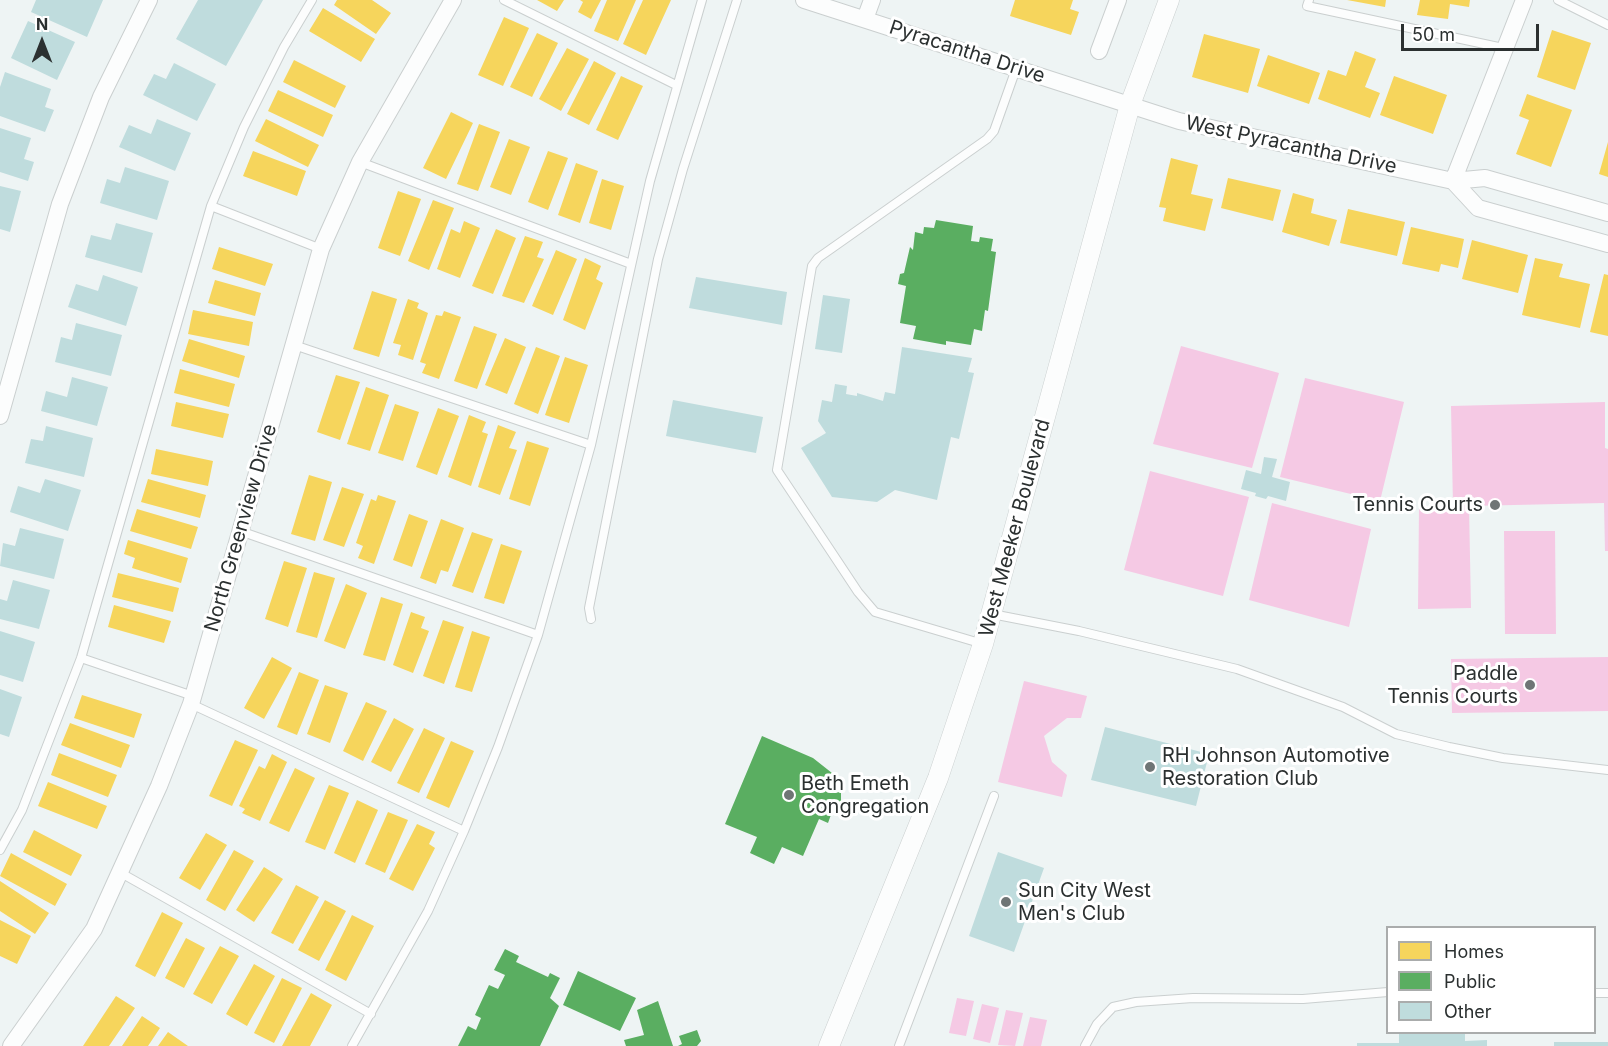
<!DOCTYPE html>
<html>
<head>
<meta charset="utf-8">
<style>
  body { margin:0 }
  #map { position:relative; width:1608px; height:1046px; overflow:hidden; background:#eef4f4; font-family:Inter,sans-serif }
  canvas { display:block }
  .legend { position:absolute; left:1386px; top:926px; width:210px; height:108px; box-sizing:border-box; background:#fff; border:2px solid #aaacac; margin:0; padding:8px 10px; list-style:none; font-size:18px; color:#2b3030 }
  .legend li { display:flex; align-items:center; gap:12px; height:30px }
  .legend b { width:30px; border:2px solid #aaacac }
  .north { position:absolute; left:12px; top:12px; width:60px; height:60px; -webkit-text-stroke:4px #fff; paint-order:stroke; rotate:0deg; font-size:16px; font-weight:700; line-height:24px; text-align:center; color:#2b3030 }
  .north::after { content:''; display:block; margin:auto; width:21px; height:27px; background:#2b3030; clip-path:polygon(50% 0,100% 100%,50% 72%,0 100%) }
  .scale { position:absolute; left:1401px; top:24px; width:138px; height:27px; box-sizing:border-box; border:3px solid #2b3030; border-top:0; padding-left:8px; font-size:18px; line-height:21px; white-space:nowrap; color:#2b3030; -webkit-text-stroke:4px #fff; paint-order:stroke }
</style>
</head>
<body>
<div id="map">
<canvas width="1608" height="1046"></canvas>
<ul class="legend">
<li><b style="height:16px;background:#f6d55c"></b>Homes</li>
<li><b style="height:16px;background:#5aae61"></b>Public</li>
<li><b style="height:16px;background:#bfdcdd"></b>Other</li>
</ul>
<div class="north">N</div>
<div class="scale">50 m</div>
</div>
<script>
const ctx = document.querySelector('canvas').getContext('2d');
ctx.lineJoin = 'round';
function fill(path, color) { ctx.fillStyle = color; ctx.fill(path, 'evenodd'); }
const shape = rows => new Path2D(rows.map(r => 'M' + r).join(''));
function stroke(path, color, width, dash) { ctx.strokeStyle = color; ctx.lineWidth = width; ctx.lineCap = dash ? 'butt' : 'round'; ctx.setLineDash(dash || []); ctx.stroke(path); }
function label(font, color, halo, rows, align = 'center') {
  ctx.font = font + ' Inter,sans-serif'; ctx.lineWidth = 6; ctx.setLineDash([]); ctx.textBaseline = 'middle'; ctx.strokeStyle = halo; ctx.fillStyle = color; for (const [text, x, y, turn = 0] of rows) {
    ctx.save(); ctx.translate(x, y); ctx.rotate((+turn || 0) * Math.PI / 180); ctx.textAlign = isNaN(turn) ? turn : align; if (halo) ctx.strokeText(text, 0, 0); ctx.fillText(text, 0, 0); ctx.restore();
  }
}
fill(shape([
  [1181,346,1279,373,1252,468,1153,444],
  [1305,378,1404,402,1380,501,1280,477],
  [1605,402,1605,448,1608,449,1608,551,1605,551,1604,503,1469,506,1471,608,1418,609,1419,507,1453,506,1451,406],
  [1150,471,1249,497,1223,596,1124,570],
  [1272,503,1371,529,1349,627,1249,600],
  [1504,531,1555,531,1556,634,1505,634],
  [1608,657,1608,711,1452,713,1451,659],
  [1024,681,1087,696,1081,718,1067,718,1044,736,1052,762,1067,775,1062,797,998,782],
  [957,998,974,1001,966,1036,949,1033],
  [982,1004,999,1008,990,1043,973,1039],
  [1006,1010,1023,1013,1015,1046,998,1045],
  [1030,1017,1047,1020,1041,1046,1023,1046]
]), '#f5c9e4');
fill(shape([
  [337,0,372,0,391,13,376,34,334,5],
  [537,0,564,0,557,11],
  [580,0,601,0,591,19,578,12,583,2],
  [607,0,636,0,618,41,594,31],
  [643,0,671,0,646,55,623,44],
  [1015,0,1073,0,1070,9,1079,12,1071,35,1010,16],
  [1347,0,1386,0,1385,7],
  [1420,0,1470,0,1469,7,1450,4,1448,19,1417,15],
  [323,8,375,39,361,62,309,31],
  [504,17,529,28,503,86,478,75],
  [1552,30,1591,43,1575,90,1537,77],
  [537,33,558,43,532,97,510,87],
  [1204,34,1260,49,1248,93,1192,77],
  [567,48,589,59,561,111,539,99],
  [1355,51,1376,59,1365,87,1380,93,1370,118,1318,99,1328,70,1346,76],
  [1268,55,1320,73,1309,104,1257,86],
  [294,60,346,86,335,108,283,82],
  [594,61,616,73,589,125,567,114],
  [621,76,643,86,618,140,596,130],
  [1394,76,1447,95,1433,134,1380,115],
  [278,90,333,115,323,137,268,111],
  [1527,94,1572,110,1551,167,1516,154,1529,120,1519,116],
  [451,112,473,123,446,179,423,168],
  [266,119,319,145,308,167,255,141],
  [479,124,500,132,478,191,457,184],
  [509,139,530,147,511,195,490,187],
  [1608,142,1608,177,1599,174],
  [253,151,306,171,297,196,243,176],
  [548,151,568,158,548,210,528,202],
  [1171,158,1198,165,1191,194,1213,199,1205,231,1163,221,1166,208,1159,207],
  [576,163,598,171,580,223,558,215],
  [1228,178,1281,190,1273,221,1221,208],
  [602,179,624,186,611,230,589,223],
  [398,191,421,199,400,256,378,248],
  [1293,193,1314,199,1311,213,1337,220,1329,246,1282,232],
  [433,200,454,208,429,270,408,261],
  [1348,209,1405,222,1397,256,1340,243],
  [464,221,480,228,460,278,437,269,451,229,460,233],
  [1411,227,1464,239,1458,268,1441,264,1439,272,1402,264],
  [496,229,516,238,493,294,472,286],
  [525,236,543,242,537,257,544,259,524,303,502,296],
  [1472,240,1528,255,1518,293,1462,279],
  [219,247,273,264,265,286,212,269],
  [556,250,577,259,553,315,532,306],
  [585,258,601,266,596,279,603,283,585,330,563,320],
  [1535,258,1563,264,1559,277,1590,284,1580,328,1522,315],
  [1604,274,1608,275,1608,336,1590,332],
  [215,280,261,293,255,316,208,303],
  [372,291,397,299,379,357,353,349],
  [408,299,419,303,417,308,428,313,413,360,398,355,401,345,393,343],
  [193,310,253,322,249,346,188,334],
  [444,311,461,317,439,379,422,373,426,364,420,362,436,315,442,316],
  [474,326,497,334,477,389,454,381],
  [505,338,526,347,507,394,485,385],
  [189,339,245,356,239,378,182,361],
  [536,347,560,356,538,414,514,404],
  [565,357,588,365,569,423,545,415],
  [180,369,235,384,229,407,174,393],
  [336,375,360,382,340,440,317,432],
  [366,387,389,395,370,451,347,444],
  [176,402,229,414,223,438,171,426],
  [395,404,419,412,403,461,378,453],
  [438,408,459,416,437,475,416,467],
  [469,415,486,422,482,432,488,434,471,486,448,477],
  [498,425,516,432,509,448,517,450,500,495,478,487],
  [527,441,549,448,530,506,509,499],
  [156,449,213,461,208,486,151,474],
  [309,475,332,482,315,541,291,534],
  [148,479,206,495,200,518,141,502],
  [342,487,364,494,344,547,323,540],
  [378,495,396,501,374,564,358,558,363,546,356,543,371,499,376,501],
  [137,509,198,527,191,549,130,531],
  [409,514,428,521,412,567,393,560],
  [441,519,464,528,448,572,441,570,436,584,420,578],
  [472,532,493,539,473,593,452,586],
  [128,540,188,558,181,583,132,568,135,558,124,554],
  [501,544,522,551,504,604,484,598],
  [284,561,307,568,288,627,265,619],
  [314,572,335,578,317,638,296,632],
  [118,573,179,588,173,612,112,597],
  [346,584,367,593,345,649,324,641],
  [381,597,403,604,385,661,363,655],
  [114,605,171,621,164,643,108,627],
  [411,612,425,617,421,628,429,631,413,673,393,665],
  [443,620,464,627,444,684,423,676],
  [472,631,490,637,472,692,455,687],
  [272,657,292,668,264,719,244,708],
  [299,672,319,680,297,735,277,727],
  [325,685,348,693,330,743,307,734],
  [82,695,142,714,134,738,74,718],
  [366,702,387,711,363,761,343,751],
  [394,718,414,729,391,772,371,762],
  [70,723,130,745,121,768,61,745],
  [424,728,445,738,419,793,397,783],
  [235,740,258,750,232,806,209,796],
  [451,741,474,751,449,808,426,798],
  [59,753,117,775,108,797,51,775],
  [272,754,287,762,260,821,242,813,245,809,239,806,259,766,265,769],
  [295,768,315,778,289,832,269,823],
  [48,782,107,806,97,829,38,806],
  [329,785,349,793,325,850,305,842],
  [357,800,378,810,355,863,334,853],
  [388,812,408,820,385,873,365,864],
  [417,824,435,832,429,844,435,848,413,891,389,879],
  [34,830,82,855,71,876,23,852],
  [206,833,227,845,200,890,179,878],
  [234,850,254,861,225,911,206,900],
  [11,853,67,884,55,906,0,876],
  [264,867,283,879,254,922,236,910],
  [0,881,49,913,35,934,0,911],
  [296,885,319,897,293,944,271,933],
  [325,900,346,911,319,961,298,950],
  [162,912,183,923,155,977,135,966],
  [352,915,374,926,346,981,325,970],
  [0,920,31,936,17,964,0,956],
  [186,938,205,948,184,988,165,978],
  [220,946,239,956,212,1004,193,994],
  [254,964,275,976,247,1026,226,1014],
  [282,978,302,988,274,1043,254,1033],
  [311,993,332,1005,310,1046,282,1046],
  [116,996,135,1008,109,1046,83,1046],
  [142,1016,160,1028,148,1046,122,1046],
  [168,1032,188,1046,158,1046]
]), '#f6d55c');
fill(shape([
  [936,220,973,226,971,241,979,242,980,237,993,239,991,251,996,252,988,311,985,310,982,331,974,329,971,345,946,341,946,345,913,339,916,326,900,323,906,286,898,284,900,274,904,273,910,247,913,250,915,232,923,234,924,227,934,228],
  [762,736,813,758,832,773,829,779,841,787,841,803,836,813,832,812,828,823,819,819,803,856,782,847,774,864,750,853,757,837,725,824],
  [505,949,519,956,516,962,548,977,550,973,560,978,550,998,559,1006,540,1046,458,1046,468,1026,476,1030,481,1018,475,1015,489,985,498,989,505,975,494,970],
  [578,971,636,998,620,1031,563,1005],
  [658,1001,673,1046,626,1046,624,1040,644,1035,637,1010],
  [697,1030,701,1041,697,1046,678,1046,682,1044,679,1036]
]), '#5aae61');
fill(shape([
  [36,0,103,0,87,37,31,12],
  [198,0,263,0,226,66,176,39],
  [28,21,75,42,57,80,11,58],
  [174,63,216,84,197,121,143,95,154,74,166,79],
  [5,72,51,89,45,107,54,110,45,132,0,116,0,87],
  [157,119,191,133,175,171,119,147,129,125,151,134],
  [0,128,31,138,24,159,34,162,28,181,0,172],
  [125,167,169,181,157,220,100,203,107,179,120,183],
  [0,186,21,191,10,232,0,229],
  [116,223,153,233,142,273,85,257,91,235,111,240],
  [103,275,138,287,126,326,68,307,76,284,98,291],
  [696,277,787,292,782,325,689,308],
  [823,295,850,299,842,353,815,349],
  [76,323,122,335,111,376,55,362,61,337,72,340],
  [902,347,972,358,968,372,974,373,959,439,951,437,937,500,895,490,877,502,832,497,801,448,826,433,818,421,822,400,832,402,835,384,847,386,846,394,857,396,857,393,883,401,885,392,895,394],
  [72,377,108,387,97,426,41,411,46,391,67,397],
  [673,400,763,417,756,453,666,436],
  [46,426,93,438,84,477,25,463,31,439,43,441],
  [1264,457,1277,459,1272,477,1290,482,1286,501,1268,496,1266,499,1255,496,1256,493,1241,489,1246,470,1261,474],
  [45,479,81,490,68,531,10,512,18,486,40,493],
  [20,528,64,539,54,579,0,566,3,543,15,546],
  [13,580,50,590,39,629,0,619,0,599,7,601],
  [0,631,35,642,23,682,0,675],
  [0,689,22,697,9,737,0,734],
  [1105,727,1209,754,1196,806,1091,780],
  [998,852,1044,868,1014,952,969,936],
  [1399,1032,1465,1032,1465,1041,1487,1040,1487,1046,1357,1046,1357,1043,1399,1043],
  [1554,1042,1608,1042,1608,1046,1554,1046]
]), '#bfdcdd');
const service = shape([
  [504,0,676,85],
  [1309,0,1307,6,1503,48],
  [1558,0,1608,25],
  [360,162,631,264],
  [211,206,321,249],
  [294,345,591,445],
  [240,531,538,635],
  [992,614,1079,631,1237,669,1343,707,1396,734,1449,747,1503,758,1608,770],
  [591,619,589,608,658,259,683,169,737,0],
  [983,644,875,612,858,592,777,470,812,266,818,258,987,139,994,131,1016,69],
  [81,658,193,696],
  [191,704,464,831],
  [0,850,22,810,81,658,211,206,244,127,284,47,312,0],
  [121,873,371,1014],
  [1594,993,1608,993],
  [352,1046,428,911,464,831,498,747,538,635,591,445,650,181,702,0],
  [899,1046,994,796],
  [1085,1046,1097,1024,1113,1007,1136,1002,1193,998,1303,999,1388,992]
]);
const minor = shape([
  [804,0,1179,121,1453,181,1485,178,1608,213],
  [865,19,872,0],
  [1099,51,1118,0],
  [1453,181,1524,0],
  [1453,181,1478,208,1608,244],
  [0,416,60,204,101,97,149,0],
  [11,1046,94,929,159,786,191,704,321,249,360,162,453,0]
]);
const tertiary = shape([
  [829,1046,938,778,983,644,1130,105,1169,0]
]);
stroke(service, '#cacfcf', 10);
stroke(minor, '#cacfcf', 18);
stroke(tertiary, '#cacfcf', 21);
stroke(service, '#fcfdfd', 8);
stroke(minor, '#fcfdfd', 16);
stroke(tertiary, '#fcfdfd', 20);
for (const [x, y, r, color] of [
  [1495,505,6,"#6f7575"],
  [1530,685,6,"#6f7575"],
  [1150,767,6,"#6f7575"],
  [789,795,6,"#6f7575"],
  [1006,902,6,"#6f7575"]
]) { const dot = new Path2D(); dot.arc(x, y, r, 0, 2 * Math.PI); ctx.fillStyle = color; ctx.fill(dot); stroke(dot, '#fff', 2); }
label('20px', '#2b3030', '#fff', [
  ["Pyracantha Drive",967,52,18],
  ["West Pyracantha Drive",1291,145,12],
  ["North Greenview Drive",241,528,-74],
  ["West Meeker Boulevard",1015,528,-75]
]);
label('20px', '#2b3030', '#fff', [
  ["Tennis Courts",1483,505,"right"],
  ["Paddle",1518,674,"right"],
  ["Tennis Courts",1518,697,"right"],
  ["RH Johnson Automotive",1162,756],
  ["Restoration Club",1162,779],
  ["Beth Emeth",801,784],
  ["Congregation",801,807],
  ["Sun City West",1018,891],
  ["Men's Club",1018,914]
], 'left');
</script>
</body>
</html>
